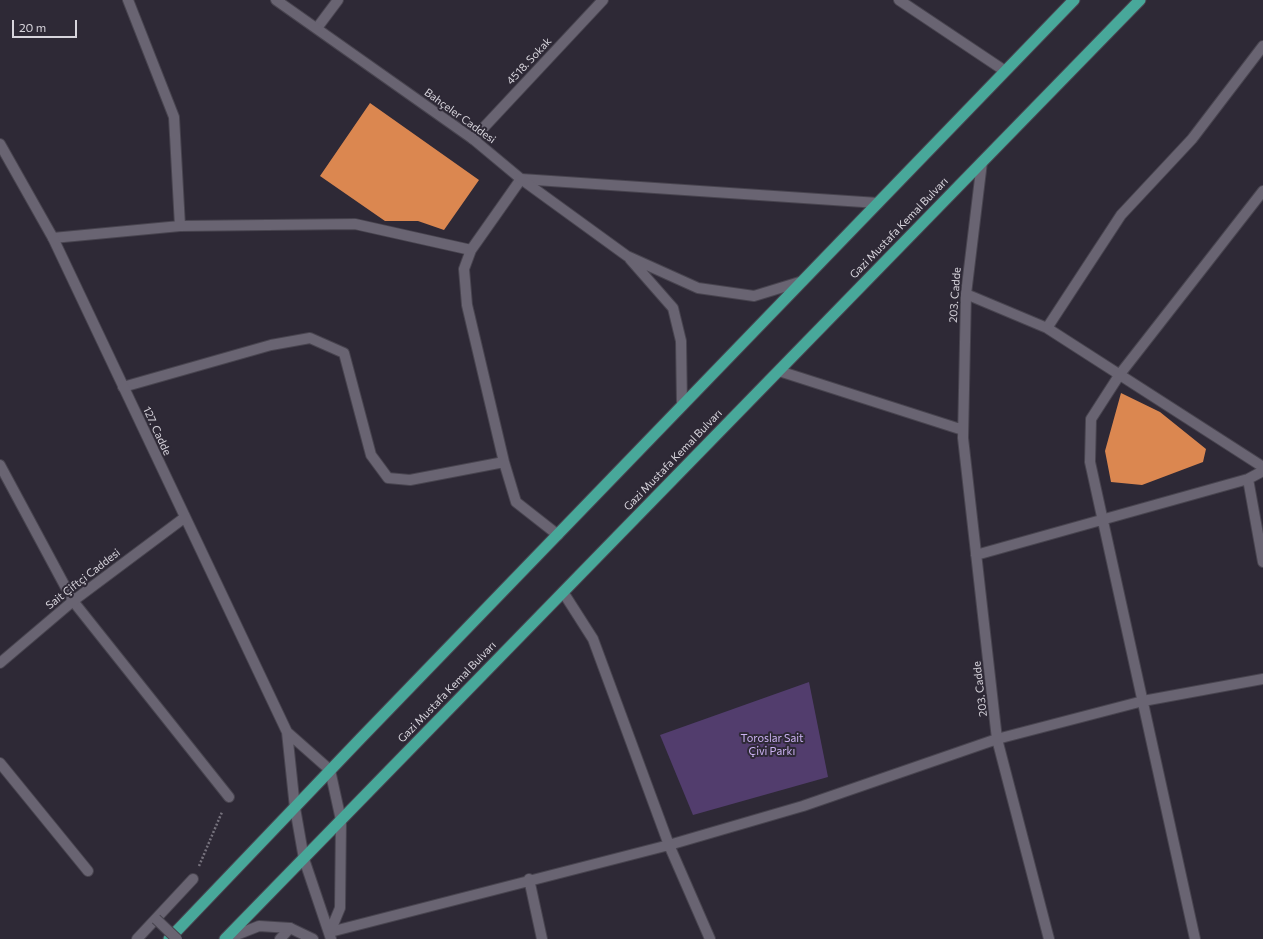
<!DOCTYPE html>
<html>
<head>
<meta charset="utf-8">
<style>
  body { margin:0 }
  #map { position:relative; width:1263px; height:939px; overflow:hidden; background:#2e2936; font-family:Commissioner,sans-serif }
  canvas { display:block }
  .scale { position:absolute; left:12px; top:20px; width:65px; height:18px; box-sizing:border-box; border:2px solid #d7d4dc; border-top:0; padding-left:5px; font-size:12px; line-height:14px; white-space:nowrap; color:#d7d4dc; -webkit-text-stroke:3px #2e2936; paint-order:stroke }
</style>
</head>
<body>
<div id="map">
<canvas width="1263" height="939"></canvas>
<div class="scale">20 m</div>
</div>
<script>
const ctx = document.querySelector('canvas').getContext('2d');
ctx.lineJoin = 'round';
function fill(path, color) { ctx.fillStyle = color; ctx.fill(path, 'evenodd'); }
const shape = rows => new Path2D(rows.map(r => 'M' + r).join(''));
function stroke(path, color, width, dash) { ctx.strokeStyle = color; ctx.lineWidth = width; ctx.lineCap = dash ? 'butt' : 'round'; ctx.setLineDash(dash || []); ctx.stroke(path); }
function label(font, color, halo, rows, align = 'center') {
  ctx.font = font + ' Commissioner,sans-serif'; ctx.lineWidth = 4; ctx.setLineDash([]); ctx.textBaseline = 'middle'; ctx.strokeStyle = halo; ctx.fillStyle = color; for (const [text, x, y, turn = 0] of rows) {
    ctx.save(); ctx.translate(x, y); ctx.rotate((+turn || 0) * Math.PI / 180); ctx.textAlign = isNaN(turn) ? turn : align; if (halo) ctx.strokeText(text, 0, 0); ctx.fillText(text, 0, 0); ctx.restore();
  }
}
fill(shape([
  [809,682,828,777,693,815,660,735]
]), '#523d6d');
fill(shape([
  [370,103,479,180,444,230,418,221,385,221,320,176],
  [1121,393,1160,412,1206,449,1203,462,1142,485,1111,482,1105,451]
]), '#db8750');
const pedestrian = shape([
  [137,939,193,879],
  [280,939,290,928]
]);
const minor = shape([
  [128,0,174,117,180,226],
  [899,0,1005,71],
  [317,28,338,0],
  [473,139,603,0],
  [982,162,966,294,963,438,997,739,1049,939],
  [53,238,180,226,355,224,471,250],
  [966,294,1047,328,1263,467],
  [1047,328,1121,215,1192,139,1263,46],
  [779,371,963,430],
  [123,387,271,345,310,338,344,353,371,455,388,478,410,480,504,462],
  [0,465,73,601,229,797],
  [1248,479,1263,562],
  [558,535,516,502,504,462,467,305,464,269,471,250,521,179,878,203],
  [976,555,1248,479,1263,471],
  [563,592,593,639,669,845,710,939],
  [0,763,88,871],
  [529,879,542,939],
  [330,932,669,845,803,806,997,739,1143,701,1263,679],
  [1195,939,1090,462,1091,419,1120,374,1263,191]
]);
const tertiary = shape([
  [276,0,473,139,521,179,627,256,698,288,754,296,803,281],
  [0,144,53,238,287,732,295,808,304,859,331,939],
  [630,259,673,308,681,341,682,406],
  [0,663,73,601,184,518],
  [287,732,330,770,341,820,340,908,330,932],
  [226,939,259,926,290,928,313,939]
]);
const trunk = shape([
  [169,939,361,738,1074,0],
  [225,939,1140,0]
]);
stroke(pedestrian, '#48444f', 12);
stroke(minor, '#48444f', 12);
stroke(tertiary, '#48444f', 12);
stroke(trunk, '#48444f', 13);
stroke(shape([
  [199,866,222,812]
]), '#76727d', 2.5, [2, 2]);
stroke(pedestrian, '#696472', 10);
stroke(minor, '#696472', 10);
stroke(tertiary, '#696472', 10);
stroke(trunk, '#48a89a', 11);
const pedestrianBridge = shape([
  [156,919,177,939]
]);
stroke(pedestrianBridge, '#48444f', 12, []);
stroke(pedestrianBridge, '#696472', 10);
label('11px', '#d7d4dc', '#2e2936', [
  ["4518. Sokak",529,61,-47],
  ["Bahçeler Caddesi",460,116,36],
  ["Gazi Mustafa Kemal Bulvarı",899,228,-46],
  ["203. Cadde",955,295,-86],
  ["127. Cadde",157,431,65],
  ["Gazi Mustafa Kemal Bulvarı",673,460,-46],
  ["Sait Çiftçi Caddesi",83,579,-38],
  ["203. Cadde",980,689,-97],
  ["Gazi Mustafa Kemal Bulvarı",447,692,-46]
]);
label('11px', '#cbb2f2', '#2e2936', [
  ["Toroslar Sait",772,738],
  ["Çivi Parkı",772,751]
]);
</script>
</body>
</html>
